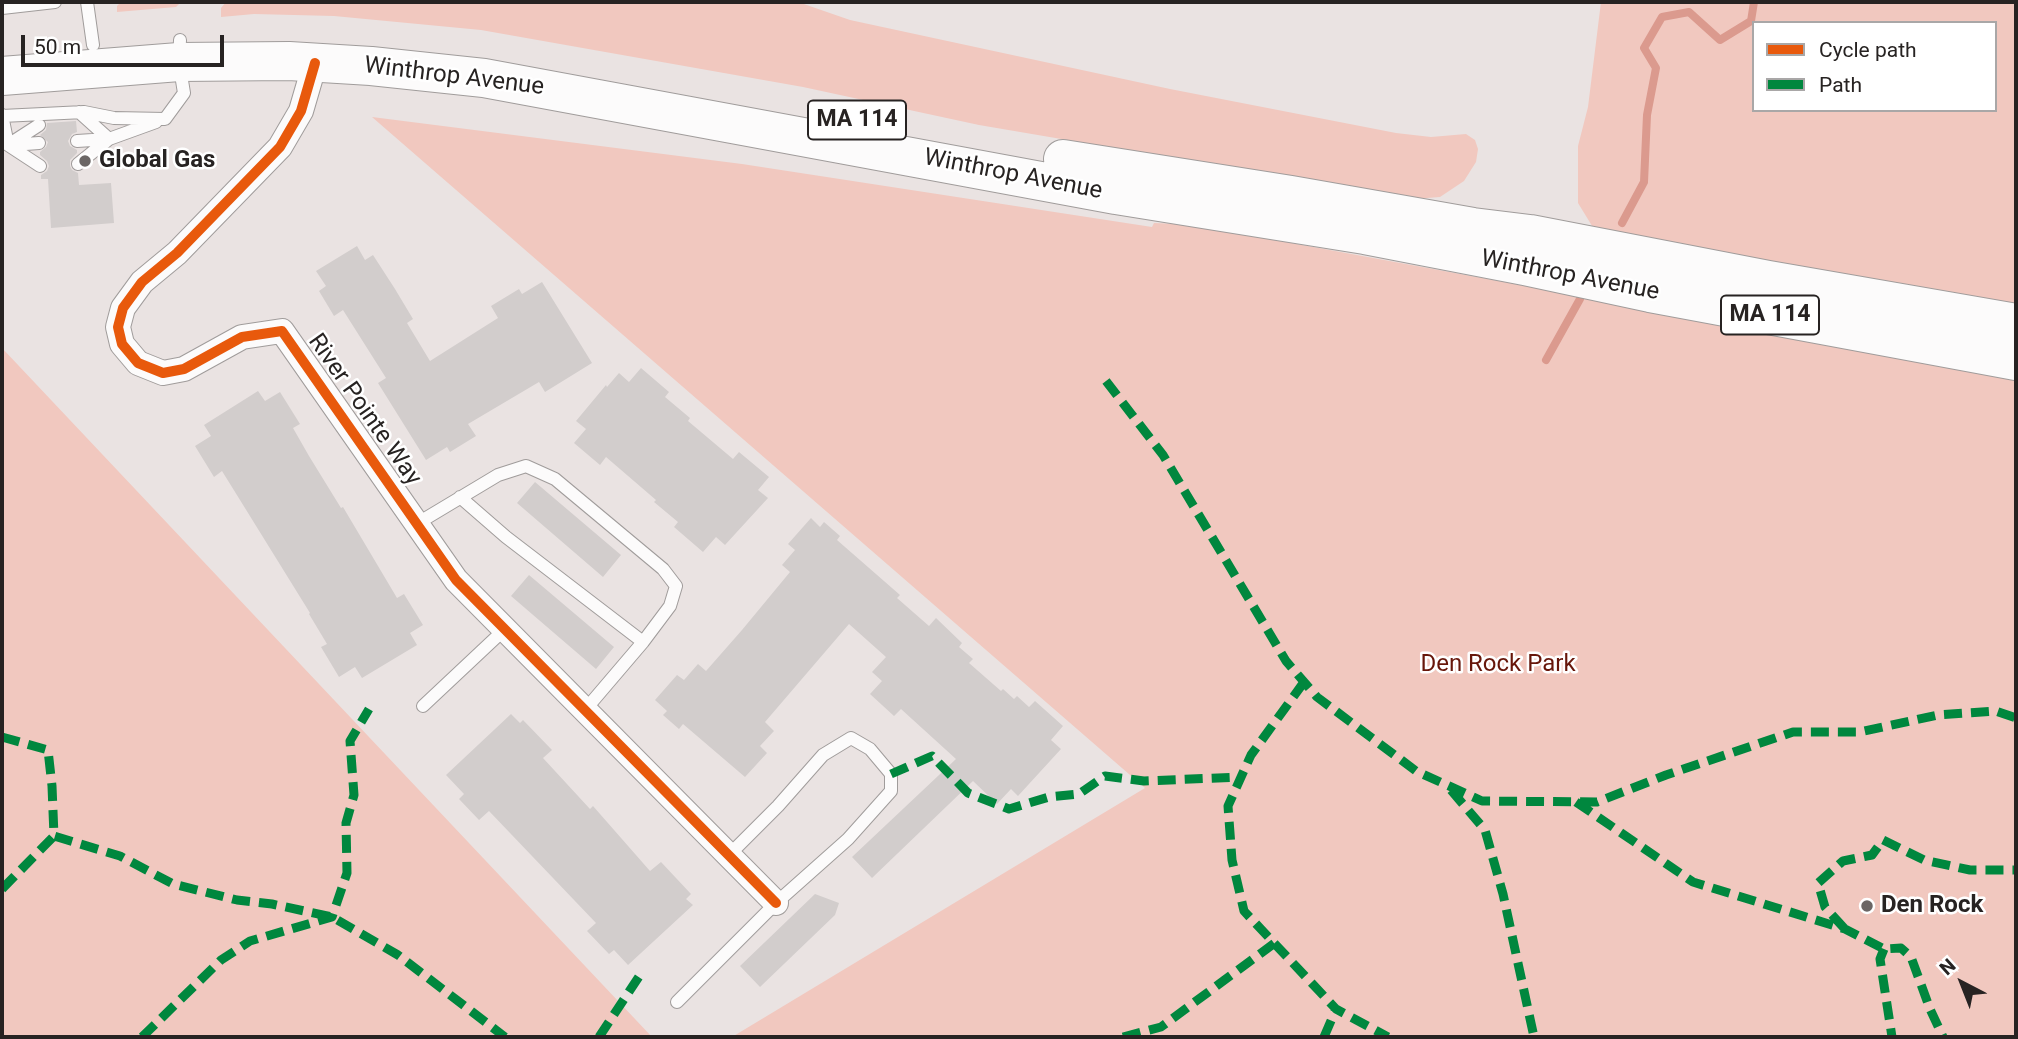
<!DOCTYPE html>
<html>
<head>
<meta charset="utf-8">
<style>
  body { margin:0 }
  #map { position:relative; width:2018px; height:1039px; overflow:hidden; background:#eae3e2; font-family:Roboto,sans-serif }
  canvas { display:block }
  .frame { position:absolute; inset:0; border:4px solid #272322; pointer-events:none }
  .legend { position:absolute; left:1752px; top:21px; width:245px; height:91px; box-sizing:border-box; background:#fff; border:2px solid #a9a7a7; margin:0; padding:9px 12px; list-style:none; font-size:21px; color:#272322 }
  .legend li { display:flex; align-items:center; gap:14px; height:35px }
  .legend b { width:35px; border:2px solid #a9a7a7 }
  .north { position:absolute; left:1927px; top:948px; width:70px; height:70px; -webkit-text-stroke:5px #fff; paint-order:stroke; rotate:318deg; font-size:19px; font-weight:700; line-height:28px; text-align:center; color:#272322 }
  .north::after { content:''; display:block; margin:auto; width:24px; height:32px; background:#272322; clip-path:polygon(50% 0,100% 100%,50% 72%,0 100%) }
  .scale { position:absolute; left:21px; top:35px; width:203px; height:32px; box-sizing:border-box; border:4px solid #272322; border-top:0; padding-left:9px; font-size:21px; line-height:24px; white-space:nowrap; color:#272322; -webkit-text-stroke:5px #fff; paint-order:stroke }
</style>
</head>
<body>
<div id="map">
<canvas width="2018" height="1039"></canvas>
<div class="frame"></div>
<ul class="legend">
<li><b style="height:9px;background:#e8590c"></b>Cycle path</li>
<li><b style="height:9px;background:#00873e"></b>Path</li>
</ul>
<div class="north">N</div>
<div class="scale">50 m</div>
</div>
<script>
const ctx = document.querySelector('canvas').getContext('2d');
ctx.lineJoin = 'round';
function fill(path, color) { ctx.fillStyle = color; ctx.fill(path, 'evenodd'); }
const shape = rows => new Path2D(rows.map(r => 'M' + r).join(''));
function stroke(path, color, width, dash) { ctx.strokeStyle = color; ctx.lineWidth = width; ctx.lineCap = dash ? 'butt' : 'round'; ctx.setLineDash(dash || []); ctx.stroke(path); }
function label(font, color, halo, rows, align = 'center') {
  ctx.font = font + ' Roboto,sans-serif'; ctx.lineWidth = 5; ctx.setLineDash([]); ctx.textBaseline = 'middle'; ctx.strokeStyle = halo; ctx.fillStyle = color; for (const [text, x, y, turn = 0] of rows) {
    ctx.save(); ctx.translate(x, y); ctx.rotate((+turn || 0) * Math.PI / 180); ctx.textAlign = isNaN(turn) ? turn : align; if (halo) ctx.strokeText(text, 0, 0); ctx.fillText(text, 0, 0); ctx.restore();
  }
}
fill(shape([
  [121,2,181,2,176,7,117,12,117,6],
  [226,2,798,2,850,20,1170,89,1396,133,1431,137,1466,134,1475,140,1478,149,1476,162,1464,181,1440,197,1414,199,979,125,803,87,481,30,334,16,254,14,221,17,221,8],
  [1601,2,2016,2,2016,308,1597,234,1578,203,1578,146,1588,107],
  [1754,23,1995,23,1995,110,1754,110],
  [372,117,742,164,1152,227,1154,223,1178,224,1237,233,2016,376,2016,1037,732,1037,1145,788],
  [2,348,652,1037,2,1037]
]), '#f1c8bf');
stroke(shape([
  [1622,223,1644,182,1647,115,1656,68,1644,48,1662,17,1689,12,1720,40,1751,21,1754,2],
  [1546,360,1580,299]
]), '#db9a8e', 8);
fill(shape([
  [76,121,77,132,72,134,68,141,70,146,77,150,77,153,70,160,70,166,72,170,78,173,79,185,111,183,114,223,51,228,48,179,41,179,41,175,47,171,49,166,47,161,40,155,40,152,46,147,48,142,40,135,46,130,47,123],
  [357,246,365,260,373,255,395,289,413,319,407,323,430,361,498,318,491,306,519,289,522,294,542,282,592,363,545,392,539,382,468,424,476,436,450,452,447,447,426,460,378,383,386,378,343,310,334,316,319,291,326,286,316,271],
  [641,368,669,392,665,397,690,418,688,421,733,459,739,452,769,477,758,490,768,498,725,545,716,537,703,552,674,527,678,522,654,502,656,500,606,457,600,465,574,443,586,429,576,421,606,385,607,387,619,373,629,382],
  [258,391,265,401,280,392,300,424,293,428,309,456,341,508,343,507,397,598,404,594,423,625,410,633,417,645,362,678,355,667,339,677,321,647,327,644,309,614,310,613,240,500,222,471,214,477,195,446,211,436,204,425],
  [535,482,621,555,603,577,517,503],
  [811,518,820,527,824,522,840,536,837,540,900,595,897,598,929,626,936,618,962,643,959,647,973,659,969,663,1001,691,1003,689,1014,699,1017,696,1029,707,1035,701,1063,726,1051,740,1061,749,1018,796,1011,789,997,804,973,781,872,878,852,857,956,759,901,709,894,716,870,694,882,681,872,672,886,657,849,624,765,722,774,731,760,746,767,753,745,777,683,724,679,729,663,715,667,711,655,700,677,675,684,680,698,664,706,671,742,630,790,572,782,565,795,550,788,544],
  [529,575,614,647,596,669,511,596],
  [511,714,520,723,523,720,552,750,543,758,590,809,593,806,650,871,661,862,691,894,686,899,693,905,628,965,614,950,609,954,587,931,596,923,489,811,479,820,459,799,464,794,446,775],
  [815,894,839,903,835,915,760,987,740,966]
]), '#d2cdcc');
const service = shape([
  [87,2,93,45],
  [2,8,55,2],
  [79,112,109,139,156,122],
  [2,115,8,145,40,166],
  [2,116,84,112,114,118,165,119,184,93,179,62,180,40],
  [77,141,108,139],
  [8,145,39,125],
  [12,145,39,143],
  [78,164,109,139],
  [460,497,506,537,643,642],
  [418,523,498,475,526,466,555,479,663,569,676,586,670,606,643,642,585,710],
  [423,706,505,629],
  [677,1002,776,903,848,839,891,791,891,774,870,749,851,738,823,755,778,806,728,856]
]);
const minor = shape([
  [315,63,301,111,280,147,177,253,142,282,123,308,118,327,122,344,138,363,163,373,184,369,242,337,282,331,456,580,776,903]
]);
const trunk = shape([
  [2,76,179,62,289,61,371,66,484,78,1116,195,1365,235,1525,266,1650,293,2016,361],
  [1063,159,1291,195,1473,227,1530,234,1768,280,2016,323]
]);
stroke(service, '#a09c9b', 14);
stroke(minor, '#a09c9b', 26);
stroke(trunk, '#a09c9b', 40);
stroke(service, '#fcfbfb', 12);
stroke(minor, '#fcfbfb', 24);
stroke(trunk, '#fcfbfb', 38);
stroke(shape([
  [1106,381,1163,455,1286,661,1317,697,1416,771,1482,801,1597,802,1666,775,1793,732,1860,732,1938,715,1996,711,2016,718],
  [1304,682,1251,755,1228,806,1232,860,1244,911,1336,1009,1388,1037],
  [2,737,48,750,52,786,54,836,120,856,173,884,237,900,272,904,332,917,398,955,505,1037],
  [891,774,932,756,968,793,1009,809,1049,797,1079,794,1105,776,1144,781,1242,777],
  [1451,790,1485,830,1503,894,1534,1037],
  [1576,802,1693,882,1845,929,1884,949,1901,948,1911,957,1930,1009,1943,1037],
  [2,889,54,836],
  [1844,928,1825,907,1818,883,1843,861,1872,855,1883,840,1924,860,1970,870,2016,870],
  [1884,949,1880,959,1892,1037],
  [142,1037,221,960,250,941,332,917,347,873,346,823,354,795,350,741,369,709],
  [599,1037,640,975],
  [1123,1037,1161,1027,1276,942],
  [1324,1037,1336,1009]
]), '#00873e', 9, [18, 9]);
stroke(shape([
  [315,63,301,111,280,147,177,253,142,282,123,308,118,327,122,344,138,363,163,373,184,369,242,337,282,331,456,580,776,903]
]), '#e8590c', 10);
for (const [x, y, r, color] of [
  [85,161,7,"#6b6665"],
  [1867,906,7,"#6b6665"]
]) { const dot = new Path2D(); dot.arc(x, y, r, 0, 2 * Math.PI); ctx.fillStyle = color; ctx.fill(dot); stroke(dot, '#fff', 2.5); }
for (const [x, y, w] of [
  [857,120,98],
  [1770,315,98]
]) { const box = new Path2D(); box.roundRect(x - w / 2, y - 19.5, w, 39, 5); ctx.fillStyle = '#fff'; ctx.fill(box); stroke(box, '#272322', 2); }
label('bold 23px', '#272322', null, [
  ["MA 114",857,120],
  ["MA 114",1770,315]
]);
label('24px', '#272322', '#fff', [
  ["Winthrop Avenue",454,77,7],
  ["Winthrop Avenue",1013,175,11],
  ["Winthrop Avenue",1570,276,11],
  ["River Pointe Way",364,410,55]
]);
label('bold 24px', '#272322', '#fff', [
  ["Global Gas",99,161],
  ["Den Rock",1881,906]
], 'left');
label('24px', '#67160a', '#fff', [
  ["Den Rock Park",1498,665]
]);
</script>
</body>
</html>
